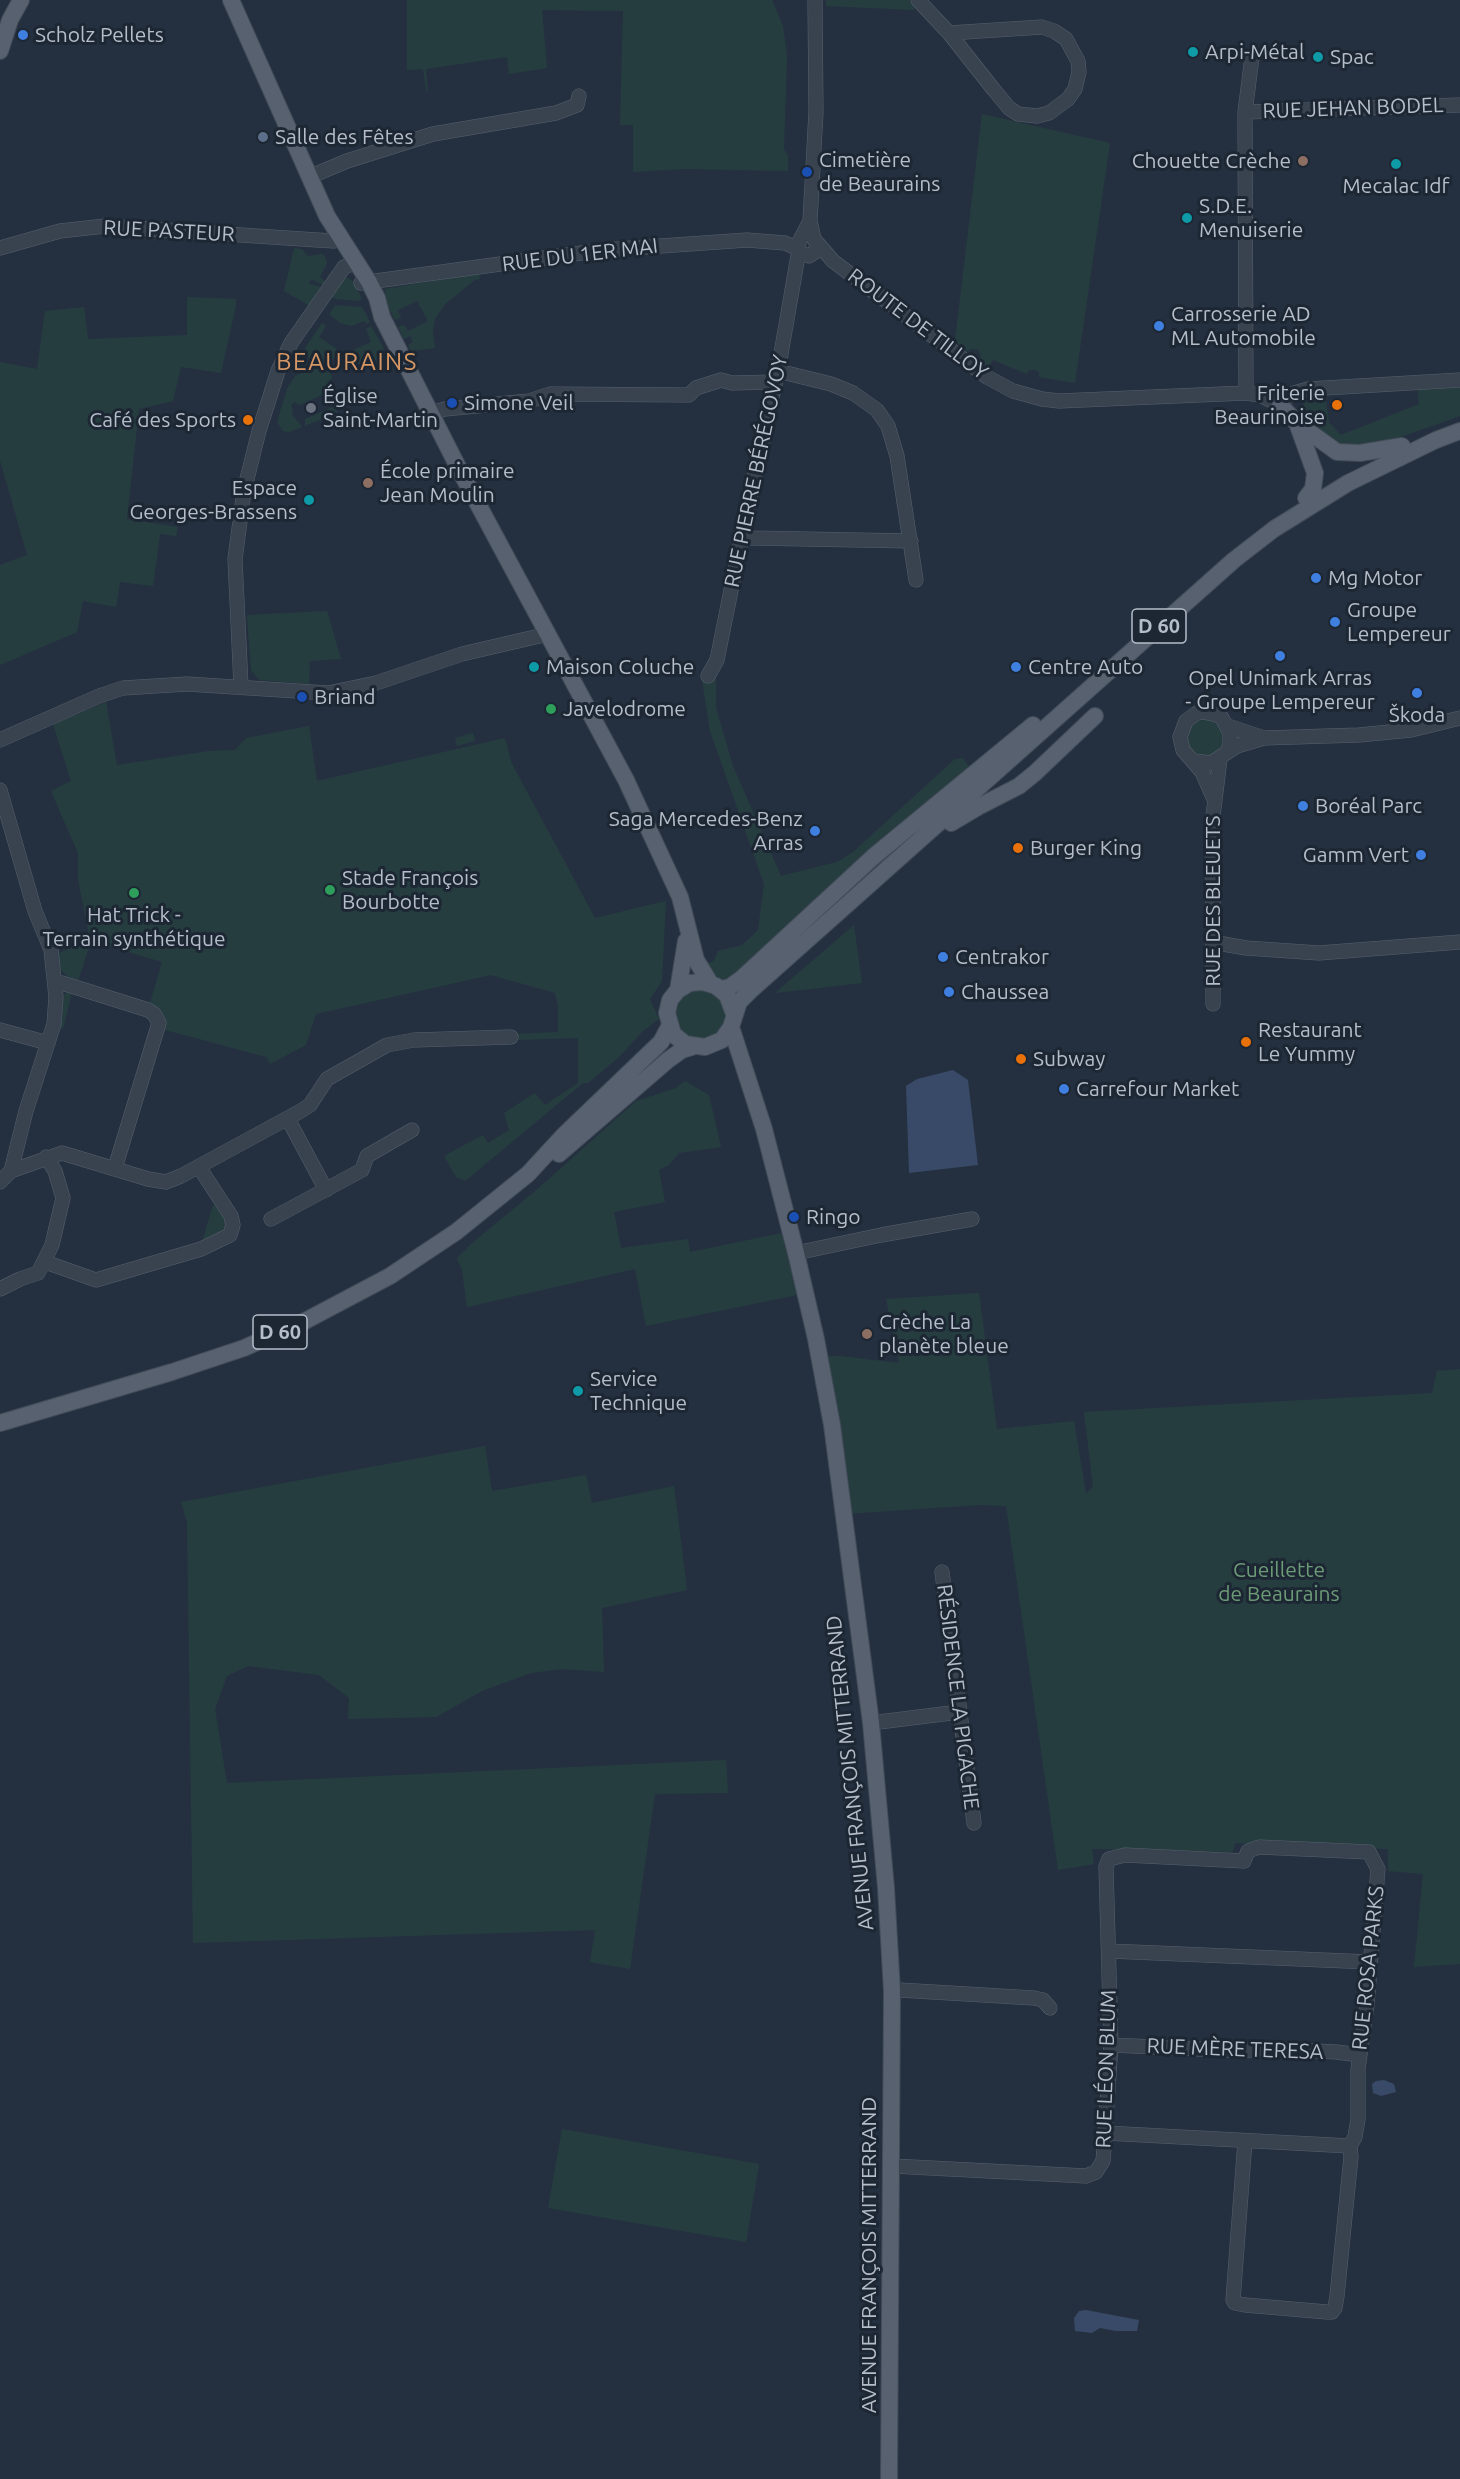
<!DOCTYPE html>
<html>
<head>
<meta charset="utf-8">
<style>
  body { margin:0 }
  canvas { display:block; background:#24303f }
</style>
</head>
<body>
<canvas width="1460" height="2479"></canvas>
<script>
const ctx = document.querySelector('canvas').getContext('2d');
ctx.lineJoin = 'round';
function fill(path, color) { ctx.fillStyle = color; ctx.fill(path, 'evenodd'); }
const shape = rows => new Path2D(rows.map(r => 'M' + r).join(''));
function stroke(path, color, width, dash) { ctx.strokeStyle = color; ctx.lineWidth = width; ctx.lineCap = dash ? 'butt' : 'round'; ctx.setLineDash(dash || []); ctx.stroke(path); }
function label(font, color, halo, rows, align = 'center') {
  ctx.font = font + ' Ubuntu,sans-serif'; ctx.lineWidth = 6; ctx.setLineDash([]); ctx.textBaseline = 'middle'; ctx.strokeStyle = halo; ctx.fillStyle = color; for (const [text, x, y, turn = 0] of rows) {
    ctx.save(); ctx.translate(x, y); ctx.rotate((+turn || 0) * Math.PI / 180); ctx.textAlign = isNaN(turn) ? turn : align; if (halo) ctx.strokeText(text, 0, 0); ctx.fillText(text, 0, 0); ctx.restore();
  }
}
fill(shape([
  [407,0,772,0,783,26,787,56,784,149,788,156,788,171,683,169,633,172,633,125,620,125,623,11,542,10,547,68,509,74,507,57,426,69,428,92,426,90,423,69,407,70],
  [826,0,909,0,914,4,914,10,826,6],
  [982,114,1110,143,1075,383,1039,377,1039,372,1034,370,1029,370,1027,374,993,360,988,368,979,361,981,355,978,350,970,349,968,352,955,341],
  [294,248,302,249,308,256,323,254,326,259,327,263,320,277,325,281,323,285,311,279,309,284,321,287,310,306,284,291],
  [479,273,480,279,475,280,445,304,435,319,433,331,435,348,411,351,408,345,413,342,410,336,404,339,398,327,404,325,408,331,428,321,417,301,398,310,401,318,395,320,386,304,385,289],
  [348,278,353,281,362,299,358,301,336,299,330,296,343,279],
  [187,297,236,299,236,305,221,373,181,367,173,401,139,409,127,519,178,527,176,536,160,534,153,586,120,582,116,607,83,601,77,632,0,665,0,565,27,555,0,460,0,362,37,369,45,311,84,307,88,339,187,335],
  [335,305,362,307,370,322,367,324,364,321,352,326,340,323,329,314],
  [322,323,326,326,319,337,337,349,335,357,330,362,321,364,310,361,305,348],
  [371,326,383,347,384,357,377,365,365,368,355,362,353,350,371,342,366,329],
  [302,354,309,366,292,374,293,371],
  [313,368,325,370,331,374,332,378,328,382,331,389,337,389,339,393,330,394,329,392,299,405,296,402,291,404,293,411,292,414,302,427,290,432,283,431,277,422,287,389,295,376],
  [1460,380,1460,416,1395,439,1345,454,1307,423,1301,409,1306,399,1316,394,1325,394,1329,422,1341,435,1419,404,1417,384],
  [335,406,337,412,305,426,305,419],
  [327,611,341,659,310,661,309,684,259,680,251,670,247,615],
  [708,676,716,676,716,708,733,766,781,876,837,862,853,852,955,759,963,758,971,770,728,981,718,980,702,964,713,962,718,951,742,945,758,930,764,884,710,731,702,680],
  [106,702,117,765,209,751,235,750,246,738,309,726,317,781,505,738,511,762,595,918,666,901,662,981,650,999,659,1019,642,1032,618,1058,588,1083,583,1083,465,1181,456,1177,444,1156,483,1135,488,1143,509,1130,504,1113,535,1093,545,1105,578,1083,578,1038,515,1040,516,1034,558,1032,558,1006,555,993,491,975,316,1014,306,1045,270,1064,266,1057,158,1028,148,1010,162,962,91,941,78,981,67,976,61,970,58,956,59,953,90,940,78,879,78,853,51,791,71,781,53,724],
  '1187 738a18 18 0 1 1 36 0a18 18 0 1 1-36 0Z',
  [473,733,475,741,457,746,455,738],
  [854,925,862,983,775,993],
  '674 1015a26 26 0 1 1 52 0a26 26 0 1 1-52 0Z',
  [72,992,63,1029,61,1028,63,998,65,993],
  [685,1081,709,1095,721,1147,679,1153,669,1165,659,1170,665,1202,614,1212,621,1248,688,1239,690,1252,782,1233,797,1295,646,1326,635,1269,467,1307,462,1270,457,1258,471,1244,533,1193,636,1101,676,1088],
  [213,1205,221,1207,227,1217,223,1233,202,1242],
  [979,1293,997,1429,1074,1421,1086,1494,1093,1486,1084,1412,1432,1393,1437,1371,1460,1369,1460,1964,1414,1967,1423,1874,1388,1871,1388,1849,1235,1843,1233,1852,1092,1849,1094,1864,1058,1870,1006,1506,979,1505,844,1514,819,1357,840,1356,899,1363,886,1299],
  [485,1446,492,1491,586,1475,592,1503,674,1486,687,1590,602,1608,604,1672,562,1669,531,1673,482,1691,436,1717,348,1719,349,1698,319,1675,248,1666,227,1676,215,1709,227,1783,726,1760,728,1793,655,1794,630,1969,590,1962,595,1930,193,1943,187,1522,181,1502],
  [562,2129,759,2164,746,2242,548,2208]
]), '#263d40');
fill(shape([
  [953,1070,968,1080,978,1165,909,1173,906,1086,917,1079],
  [1384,2080,1394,2084,1396,2092,1381,2096,1373,2093,1372,2084,1376,2081],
  [1086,2310,1139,2320,1137,2331,1116,2331,1100,2328,1092,2333,1075,2331,1074,2318,1079,2311]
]), '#384a67');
const minor = shape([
  [815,0,816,112,810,221,814,239,833,261,987,377,1013,391,1042,399,1059,401,1246,393,1260,395,1280,405,1291,394,1308,389,1460,380],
  [918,0,949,33,994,90,1009,108,1018,114,1037,116,1049,113,1068,99,1075,89,1079,72,1078,61,1066,39,1054,31,1042,27,949,33],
  [1245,112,1460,105],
  [309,177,347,161,433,134,556,113,577,105,579,96],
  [810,221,799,242,798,249,801,253,809,256,815,252,817,244],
  [0,248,60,231,105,226,317,240,334,241,340,238],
  [361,283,603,250,747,240,785,243,798,249],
  [778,371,831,384,853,393,877,410,888,426,897,456,916,580],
  [1246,393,1245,112,1252,57],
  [431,413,445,409,529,401,550,394,689,395,696,388,721,380,732,383,774,382],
  [742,536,751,538,911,541],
  [708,676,717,660,749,501,778,371,799,250],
  [241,686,235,559,244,491,259,431,278,371,291,343,344,267,355,263],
  [1228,726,1264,738],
  [0,740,99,696,123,688,187,684,328,693,376,683,462,654,548,634],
  [1194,761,1211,763,1237,746,1264,738,1359,735,1411,730,1460,718],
  [0,790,35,911,51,950,56,997,54,1024,26,1111,11,1171],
  [1213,797,1202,772,1183,750,1180,737,1186,721,1197,713,1203,712,1217,715,1222,718,1230,733,1230,746,1226,753],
  [1212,942,1246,948,1319,953,1460,942],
  [56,984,62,983,148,1010,154,1014,159,1023,115,1168],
  [1213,1004,1213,816,1220,759],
  [0,1030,48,1043],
  [288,1119,326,1190],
  [0,1182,11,1171,62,1153,148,1179,166,1182,181,1176,299,1112,310,1105,327,1079,387,1045,414,1040,511,1037],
  [271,1219,362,1170,367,1156,412,1130],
  [796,1253,881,1235,972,1219],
  [45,1262,96,1280,201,1249,230,1235,233,1225,231,1216,199,1167],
  [0,1289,20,1279,38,1273,52,1245,63,1198,55,1171,46,1157],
  [942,1572,974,1823],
  [871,1723,959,1712],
  [1109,1951,1370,1962],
  [892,1991,899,1990,1034,1998,1043,2000,1050,2008],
  [1111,2045,1243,2051,1264,2048,1336,2052,1360,2055],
  [1105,2133,1350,2146],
  [1245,2141,1233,2300,1235,2303,1245,2305,1327,2312,1332,2312,1335,2308,1337,2296,1351,2157,1350,2146],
  [892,2166,1086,2176,1096,2172,1103,2161,1104,2148,1111,2045,1106,1867,1109,1859,1125,1855,1244,1861,1248,1851,1259,1847,1369,1852,1378,1869,1367,2005,1358,2069,1358,2119,1355,2137,1350,2146]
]);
const major = shape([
  [231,0,327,216,369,282,377,298,382,317,458,467,626,780,680,897,696,960,710,983],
  [0,51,10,20,21,0],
  [1280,405,1297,423,1337,452,1360,453,1402,446],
  [1297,423,1315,473,1313,489,1306,498],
  [951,823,978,807,1019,786,1035,773,1095,716],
  [721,989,730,987,741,979,873,857,1033,725],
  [678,990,686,941],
  [734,1014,727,995,716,986,703,982,690,983,678,990,670,1000,667,1013,673,1034,685,1044,705,1047,722,1040,731,1027,739,1002,751,990,1234,560,1274,529,1348,483,1436,440,1460,431],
  [731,1027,764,1129,796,1253,816,1339,832,1425,871,1723,886,1888,892,1991,889,2479],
  [559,1154,668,1060,682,1050,692,1047],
  [0,1423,172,1372,244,1348,305,1321,390,1276,456,1232,528,1174,564,1135,661,1042,669,1027]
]);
stroke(minor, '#57606d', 15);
stroke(major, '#424b58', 18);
stroke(minor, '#39424f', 14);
stroke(major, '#57616f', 16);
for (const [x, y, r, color] of [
  [23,35,6,"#3f7fe0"],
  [1193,52,6,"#0f9aa8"],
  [1318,57,6,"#0f9aa8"],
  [263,137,6,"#5c6f8a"],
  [1303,161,6,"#8d6e63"],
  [1396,164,6,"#0f9aa8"],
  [807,172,6,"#1a4fb4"],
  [1187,218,6,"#0f9aa8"],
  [1159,326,6,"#3f7fe0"],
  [452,403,6,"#1a4fb4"],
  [1337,405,6,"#e8710a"],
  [311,408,6,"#6b7280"],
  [248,420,6,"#e8710a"],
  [368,483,6,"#8d6e63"],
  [309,500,6,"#0f9aa8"],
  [1316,578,6,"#3f7fe0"],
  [1335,622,6,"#3f7fe0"],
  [1280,656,6,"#3f7fe0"],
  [534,667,6,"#0f9aa8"],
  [1016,667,6,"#3f7fe0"],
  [1417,693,6,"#3f7fe0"],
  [302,697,6,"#1a4fb4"],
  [551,709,6,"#2e9e5b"],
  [1303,806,6,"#3f7fe0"],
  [815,831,6,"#3f7fe0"],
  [1018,848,6,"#e8710a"],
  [1421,855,6,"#3f7fe0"],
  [330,890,6,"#2e9e5b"],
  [134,893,6,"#2e9e5b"],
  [943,957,6,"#3f7fe0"],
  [949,992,6,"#3f7fe0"],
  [1246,1042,6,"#e8710a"],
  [1021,1059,6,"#e8710a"],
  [1064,1089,6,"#3f7fe0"],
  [794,1217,6,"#1a4fb4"],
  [867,1334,6,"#8d6e63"],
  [578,1391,6,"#0f9aa8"]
]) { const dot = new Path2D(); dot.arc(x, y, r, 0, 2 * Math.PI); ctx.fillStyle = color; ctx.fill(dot); stroke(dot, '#1d2734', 2); }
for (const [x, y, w] of [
  [1159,626,54],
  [280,1332,54]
]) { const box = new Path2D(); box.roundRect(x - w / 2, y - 17, w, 34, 4.5); ctx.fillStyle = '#1d2734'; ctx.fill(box); stroke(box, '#b5bdca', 1.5); }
label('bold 20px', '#b5bdca', null, [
  ["D 60",1159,626],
  ["D 60",280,1332]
]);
label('21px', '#b5bdca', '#1d2734', [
  ["Scholz Pellets",35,35],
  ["Arpi-Métal",1205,52],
  ["Spac",1330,57],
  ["Salle des Fêtes",275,137],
  ["Cimetière",819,160],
  ["de Beaurains",819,184],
  ["Chouette Crèche",1291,161,"right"],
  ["Mecalac Idf",1396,186,"center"],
  ["S.D.E.",1199,206],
  ["Menuiserie",1199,230],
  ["Carrosserie AD",1171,314],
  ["ML Automobile",1171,338],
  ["Friterie",1325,393,"right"],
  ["Beaurinoise",1325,417,"right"],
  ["Église",323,396],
  ["Saint-Martin",323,420],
  ["Simone Veil",464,403],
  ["Café des Sports",236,420,"right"],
  ["École primaire",380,471],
  ["Jean Moulin",380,495],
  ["Espace",297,488,"right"],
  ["Georges-Brassens",297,512,"right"],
  ["Mg Motor",1328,578],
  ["Groupe",1347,610],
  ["Lempereur",1347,634],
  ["Maison Coluche",546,667],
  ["Centre Auto",1028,667],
  ["Opel Unimark Arras",1280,678,"center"],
  ["- Groupe Lempereur",1280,702,"center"],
  ["Briand",314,697],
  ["Javelodrome",563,709],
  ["Škoda",1417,715,"center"],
  ["Boréal Parc",1315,806],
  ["Saga Mercedes-Benz",803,819,"right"],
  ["Arras",803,843,"right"],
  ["Burger King",1030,848],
  ["Gamm Vert",1409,855,"right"],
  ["Stade François",342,878],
  ["Bourbotte",342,902],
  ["Hat Trick -",134,915,"center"],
  ["Terrain synthétique",134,939,"center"],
  ["Centrakor",955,957],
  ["Chaussea",961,992],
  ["Restaurant",1258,1030],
  ["Le Yummy",1258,1054],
  ["Subway",1033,1059],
  ["Carrefour Market",1076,1089],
  ["Ringo",806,1217],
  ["Crèche La",879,1322],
  ["planète bleue",879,1346],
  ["Service",590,1379],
  ["Technique",590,1403]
], 'left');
label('21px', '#b5bdca', '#1d2734', [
  ["RUE JEHAN BODEL",1353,108,-2],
  ["RUE PASTEUR",169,231,3],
  ["RUE DU 1ER MAI",580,255,-7],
  ["ROUTE DE TILLOY",918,324,37],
  ["RUE PIERRE BÉRÉGOVOY",756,471,-78],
  ["RUE DES BLEUETS",1213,901,-90],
  ["RÉSIDENCE LA PIGACHE",958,1697,83],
  ["AVENUE FRANÇOIS MITTERRAND",850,1773,-96],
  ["RUE ROSA PARKS",1368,1968,-84],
  ["RUE MÈRE TERESA",1235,2049,2],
  ["RUE LÉON BLUM",1106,2069,-88],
  ["AVENUE FRANÇOIS MITTERRAND",869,2255,-90]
]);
label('21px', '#6c9b77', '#1d2734', [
  ["Cueillette",1279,1570],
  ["de Beaurains",1279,1594]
]);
ctx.letterSpacing = '1.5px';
label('24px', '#d69764', '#1d2734', [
  ["BEAURAINS",347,362]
]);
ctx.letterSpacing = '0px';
</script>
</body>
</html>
